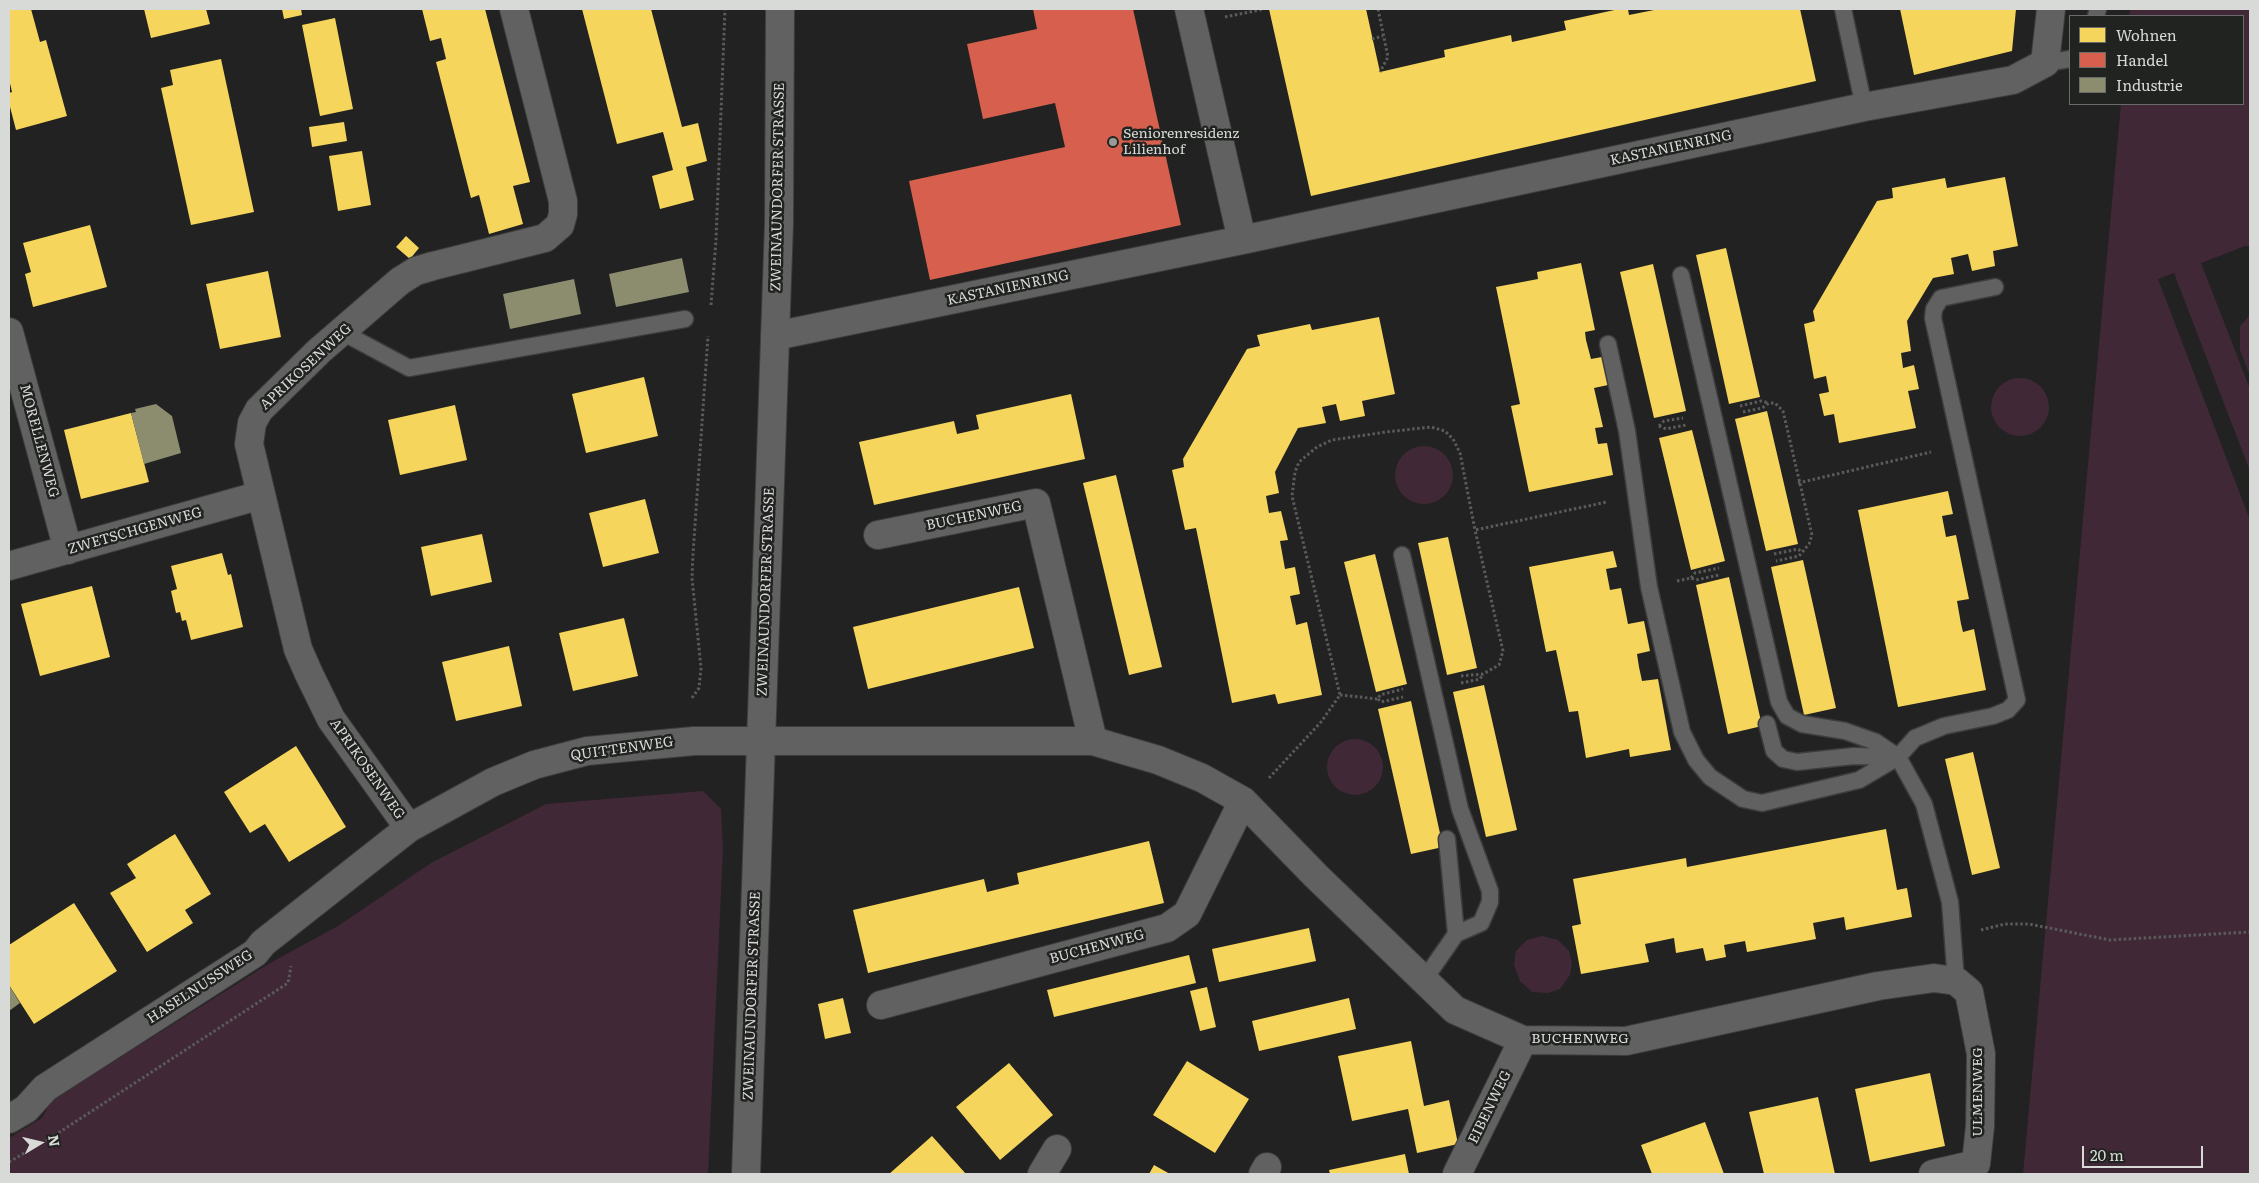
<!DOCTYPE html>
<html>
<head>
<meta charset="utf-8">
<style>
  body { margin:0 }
  #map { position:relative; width:2259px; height:1183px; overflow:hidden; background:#212221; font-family:Literata,serif }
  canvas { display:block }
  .frame { position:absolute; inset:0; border:10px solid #d8dad8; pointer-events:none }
  .legend { position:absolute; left:2069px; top:15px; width:175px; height:90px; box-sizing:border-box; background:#212320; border:1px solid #6a6c6a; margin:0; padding:6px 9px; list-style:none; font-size:15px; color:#d8dad8 }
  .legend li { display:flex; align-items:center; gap:10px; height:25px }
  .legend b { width:25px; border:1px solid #6a6c6a }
  .north { position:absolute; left:15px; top:1118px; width:50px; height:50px; -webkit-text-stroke:4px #212320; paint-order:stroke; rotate:81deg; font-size:14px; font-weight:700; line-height:20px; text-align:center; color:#d8dad8 }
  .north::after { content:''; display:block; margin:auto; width:18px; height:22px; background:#d8dad8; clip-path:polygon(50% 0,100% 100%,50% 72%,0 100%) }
  .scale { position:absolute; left:2082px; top:1146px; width:121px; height:22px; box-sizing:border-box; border:2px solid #d8dad8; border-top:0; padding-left:6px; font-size:15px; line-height:18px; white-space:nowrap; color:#d8dad8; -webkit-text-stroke:4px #212320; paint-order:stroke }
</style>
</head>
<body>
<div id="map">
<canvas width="2259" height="1183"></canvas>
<div class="frame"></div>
<ul class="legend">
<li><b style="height:14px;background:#f6d55c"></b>Wohnen</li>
<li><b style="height:14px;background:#d6604d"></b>Handel</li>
<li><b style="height:14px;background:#8c8c6e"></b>Industrie</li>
</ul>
<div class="north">N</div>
<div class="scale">20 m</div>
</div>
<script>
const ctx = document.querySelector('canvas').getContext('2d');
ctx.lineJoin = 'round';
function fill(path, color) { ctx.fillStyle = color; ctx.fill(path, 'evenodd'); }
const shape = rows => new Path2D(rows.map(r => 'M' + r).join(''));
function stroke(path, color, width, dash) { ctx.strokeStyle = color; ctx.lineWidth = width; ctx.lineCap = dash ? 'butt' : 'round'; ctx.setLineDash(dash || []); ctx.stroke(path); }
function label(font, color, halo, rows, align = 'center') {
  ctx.font = font + ' Literata,serif'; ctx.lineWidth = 5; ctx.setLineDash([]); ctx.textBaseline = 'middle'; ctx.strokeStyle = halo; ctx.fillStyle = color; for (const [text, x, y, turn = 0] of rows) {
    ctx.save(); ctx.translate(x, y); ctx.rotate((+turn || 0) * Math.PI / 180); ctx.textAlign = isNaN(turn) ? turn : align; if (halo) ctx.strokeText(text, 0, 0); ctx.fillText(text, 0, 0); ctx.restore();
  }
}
fill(shape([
  [2130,9,2250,9,2250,246,2245,246,2201,263,2250,389,2250,471,2174,273,2158,279,2250,520,2250,1174,2023,1174,2121,104,2243,104,2243,16,2129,16],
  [2250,315,2250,376,2240,350,2240,326],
  '1991 407a29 29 0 1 1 58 0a29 29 0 1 1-58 0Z',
  '1395 475a29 29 0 1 1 58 0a29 29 0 1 1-58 0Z',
  '1327 767a28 28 0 1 1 56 0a28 28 0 1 1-56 0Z',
  [703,791,721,809,723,849,708,1174,9,1174,9,1138,42,1118,51,1101,270,963,338,926,431,863,546,804],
  [1542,936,1558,940,1569,951,1572,963,1570,975,1560,989,1548,993,1532,992,1520,981,1514,965,1516,951,1527,940]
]), '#412837');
fill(shape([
  [9,9,31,9,40,42,46,40,67,116,16,130,9,103,9,93,12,92,9,79],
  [144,9,206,9,210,24,151,38],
  [282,9,301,9,302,15,284,19],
  [422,9,485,9,530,182,513,186,523,224,489,234,479,195,471,198,436,62,446,59,441,38,430,41],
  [582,9,651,9,682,127,698,123,707,161,686,167,694,200,660,209,652,176,673,170,663,132,617,144],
  [1269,9,1366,9,1380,72,1445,57,1444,50,1511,35,1512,42,1566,30,1564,21,1619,9,1628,9,1629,15,1659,9,1800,9,1816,81,1311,196],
  [1900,9,2016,9,2012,51,1914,75],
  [335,18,353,109,320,116,302,25],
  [221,59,254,212,191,225,161,88,173,85,170,70],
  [344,122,347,141,312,147,309,127],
  [362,151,371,205,338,211,329,156],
  [2005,177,2018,246,1993,251,1995,266,1972,271,1968,254,1951,258,1954,274,1933,278,1907,321,1911,351,1901,353,1903,368,1914,365,1919,389,1908,391,1916,428,1839,443,1834,414,1824,416,1819,394,1829,392,1826,376,1814,379,1804,324,1815,321,1813,311,1877,201,1893,198,1892,188,1945,178,1947,188],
  [90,225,107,287,33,307,25,274,31,272,23,243],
  [406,236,419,248,410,259,396,247],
  [1726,248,1760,397,1729,404,1696,255],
  [1581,263,1595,330,1585,332,1586,340,1591,359,1602,357,1608,385,1594,388,1603,427,1595,428,1598,444,1607,443,1613,475,1529,492,1511,406,1520,404,1496,287,1538,279,1537,272],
  [1653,264,1686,411,1654,418,1620,272],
  [268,271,281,337,220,349,206,284],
  [1379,317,1395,394,1362,401,1365,416,1340,421,1336,404,1322,407,1326,423,1298,428,1275,472,1279,493,1266,496,1269,513,1281,511,1288,540,1280,541,1285,569,1295,567,1300,594,1290,596,1295,619,1296,625,1307,622,1322,695,1278,704,1275,694,1232,703,1196,528,1185,530,1172,470,1184,467,1183,459,1247,349,1260,346,1257,335,1310,324,1312,330],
  [644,377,658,436,586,453,572,394],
  [1071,394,1085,459,874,505,859,442,954,421,957,434,979,429,976,415],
  [455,405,467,460,400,475,388,420],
  [1767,411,1798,544,1766,551,1735,419],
  [131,413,149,482,81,499,64,430],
  [1692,430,1725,561,1691,570,1659,438],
  [1116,475,1162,667,1129,675,1083,483],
  [1948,491,1953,514,1942,516,1946,537,1956,535,1969,599,1957,601,1961,624,1963,632,1974,629,1986,690,1898,707,1858,510],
  [645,499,659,553,603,567,589,513],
  [482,534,492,582,431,596,421,547],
  [1448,537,1477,668,1447,675,1418,543],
  [1613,551,1617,567,1606,569,1610,590,1621,588,1628,624,1644,621,1650,651,1637,654,1639,667,1642,681,1658,679,1671,750,1630,757,1629,749,1586,758,1578,711,1569,712,1556,650,1546,652,1529,567],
  [222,553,228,575,231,574,243,627,191,640,186,620,182,621,180,612,176,613,171,591,177,589,171,566],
  [1375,554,1407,684,1376,692,1344,562],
  [1803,560,1836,708,1804,715,1771,567],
  [1729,577,1762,726,1728,734,1696,585],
  [92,586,110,657,40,676,21,604],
  [1019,587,1034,648,868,689,853,627],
  [624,618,638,676,573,691,559,633],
  [509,646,522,706,456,721,442,662],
  [1484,685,1517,830,1486,837,1453,692],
  [1411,701,1443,847,1411,854,1378,709],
  [296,746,346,827,289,862,265,824,250,833,224,792],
  [1973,752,2000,868,1972,875,1945,759],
  [1886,829,1897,890,1907,888,1912,917,1846,930,1844,917,1813,923,1816,939,1747,952,1745,941,1724,945,1726,957,1706,961,1703,948,1676,953,1674,938,1645,944,1649,962,1581,974,1572,926,1581,924,1573,879,1686,858,1687,867],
  [175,834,211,894,185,910,193,923,147,952,110,893,136,878,127,864],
  [1149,841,1164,903,868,973,853,910,984,879,987,892,1019,884,1017,873],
  [74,903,117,971,34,1024,9,985,9,945],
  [1309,928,1316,961,1219,982,1212,949],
  [1189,955,1196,983,1054,1017,1047,990],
  [1207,987,1216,1027,1200,1031,1190,991],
  [843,998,851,1033,825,1039,818,1004],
  [1349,998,1356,1029,1259,1051,1252,1021],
  [1411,1041,1424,1106,1449,1100,1458,1144,1417,1153,1408,1109,1352,1121,1338,1056],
  [1187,1061,1249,1099,1215,1153,1153,1115],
  [1009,1063,1053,1115,1000,1160,956,1107],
  [1930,1073,1945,1146,1870,1162,1855,1089],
  [1818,1097,1835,1174,1764,1174,1749,1112],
  [1705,1122,1724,1174,1652,1174,1641,1145],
  [932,1136,966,1174,889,1174],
  [1405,1154,1409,1174,1330,1174,1329,1170],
  [1154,1165,1170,1174,1149,1174]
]), '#f6d55c');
fill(shape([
  [1033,9,1133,9,1181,225,930,280,909,181,1065,147,1055,103,983,119,967,44,1037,29]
]), '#d6604d');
fill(shape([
  [682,258,689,292,616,307,609,274],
  [574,279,581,314,510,329,503,294],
  [156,404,172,416,181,453,144,464,131,413,136,412,135,409],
  [9,985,20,1003,9,1011]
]), '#8c8c6e');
const service = shape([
  [1843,9,1864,107],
  [2096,16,2098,9],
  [2045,63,2070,59],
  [1681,275,1779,702,1787,716,1802,724,1845,731,1876,742,1898,757,1924,804,1950,902,1956,981],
  [342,332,409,368,685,319],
  [1608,344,1627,431,1649,587,1682,732,1696,760,1710,777,1743,799,1762,803,1859,780,1898,757,1915,738,1944,726,1993,716,2008,710,2017,700,1933,318,1934,309,1941,298,1995,287],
  [1402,555,1460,809,1490,891,1490,902,1481,923,1456,934,1424,980],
  [1767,724,1774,751,1783,759,1797,762,1854,756,1897,757],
  [1447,839,1456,934]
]);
const minor = shape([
  [1189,9,1242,240],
  [9,332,68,550],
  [775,336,1242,240,1864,107,2013,80,2045,63,2051,9],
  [878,535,1036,503,1093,741],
  [9,566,261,495],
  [409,828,331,719,309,674,298,649,249,444,252,423,259,410,319,351,400,281,416,271,433,266,545,238,560,225,563,214,563,201,514,9],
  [881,1005,1167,928,1187,914,1243,801],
  [9,1119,26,1109,45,1088,255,953,263,943,409,828,493,782,534,765,587,751,694,741,1093,741,1158,760,1202,778,1243,801,1316,876,1455,1010,1523,1040,1626,1041,1878,986,1934,978,1956,981,1969,992,1981,1054,1980,1126,1976,1164,1933,1174],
  [1042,1174,1057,1149],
  [1263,1174,1267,1167],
  [1457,1174,1523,1040]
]);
const tertiary = shape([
  [746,1174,779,223,780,9]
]);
stroke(service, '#3c3d3c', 19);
stroke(minor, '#3c3d3c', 30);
stroke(tertiary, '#3c3d3c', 30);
stroke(shape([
  [1378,9,1388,57,1380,72],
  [1225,17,1264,9],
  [1372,39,1383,36],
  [711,305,716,240,725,9],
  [1740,406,1761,401,1769,403],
  [1743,412,1762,408,1769,403,1775,403,1783,411,1812,535,1809,544,1799,556,1776,561],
  [1659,426,1664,421,1683,418],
  [1659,426,1666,429,1686,425],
  [1798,483,1931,452],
  [1774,554,1798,549,1802,552],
  [1691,578,1695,573,1719,568],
  [1677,581,1691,578,1696,580,1719,575],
  [1461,676,1483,674,1499,665,1503,651,1475,530],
  [1461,683,1480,679,1483,674],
  [1340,695,1378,699,1380,695,1403,689],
  [692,698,699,688,701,668,692,578,693,554,708,336],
  [1378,699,1381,702,1403,697],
  [1269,778,1321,722,1340,695,1292,496,1295,472,1299,462,1317,447,1332,440,1386,432,1431,427,1445,431,1453,439,1460,453,1475,530,1607,502],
  [1981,930,2005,924,2029,924,2110,940,2250,932],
  [46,1141,288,983,291,966],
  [9,1162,26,1152]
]), '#5a5b5a', 3, [2.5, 2.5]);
stroke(service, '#606160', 16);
stroke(minor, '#606160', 28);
stroke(tertiary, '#606160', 28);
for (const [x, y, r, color] of [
  [1113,142,5,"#989a98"]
]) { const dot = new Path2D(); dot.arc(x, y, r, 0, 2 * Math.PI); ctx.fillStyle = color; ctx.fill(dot); stroke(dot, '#212320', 2); }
label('14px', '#d8dad8', '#212320', [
  ["Seniorenresidenz",1123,134],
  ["Lilienhof",1123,150]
], 'left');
label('14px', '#d8dad8', '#212320', [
  ["KASTANIENRING",1671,148,-12],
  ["ZWEINAUNDORFER STRASSE",778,187,-89],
  ["KASTANIENRING",1008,288,-12],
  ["APRIKOSENWEG",306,367,-43],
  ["MORELLENWEG",39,441,75],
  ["BUCHENWEG",974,516,-12],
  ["ZWETSCHGENWEG",135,531,-16],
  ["ZWEINAUNDORFER STRASSE",766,592,-88],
  ["QUITTENWEG",622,749,-8],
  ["APRIKOSENWEG",367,769,55],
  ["BUCHENWEG",1097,947,-15],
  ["HASELNUSSWEG",200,987,-33],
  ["ZWEINAUNDORFER STRASSE",752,996,-88],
  ["BUCHENWEG",1580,1039],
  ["ULMENWEG",1978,1092,-90],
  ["EIBENWEG",1490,1107,-64]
]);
</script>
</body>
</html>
